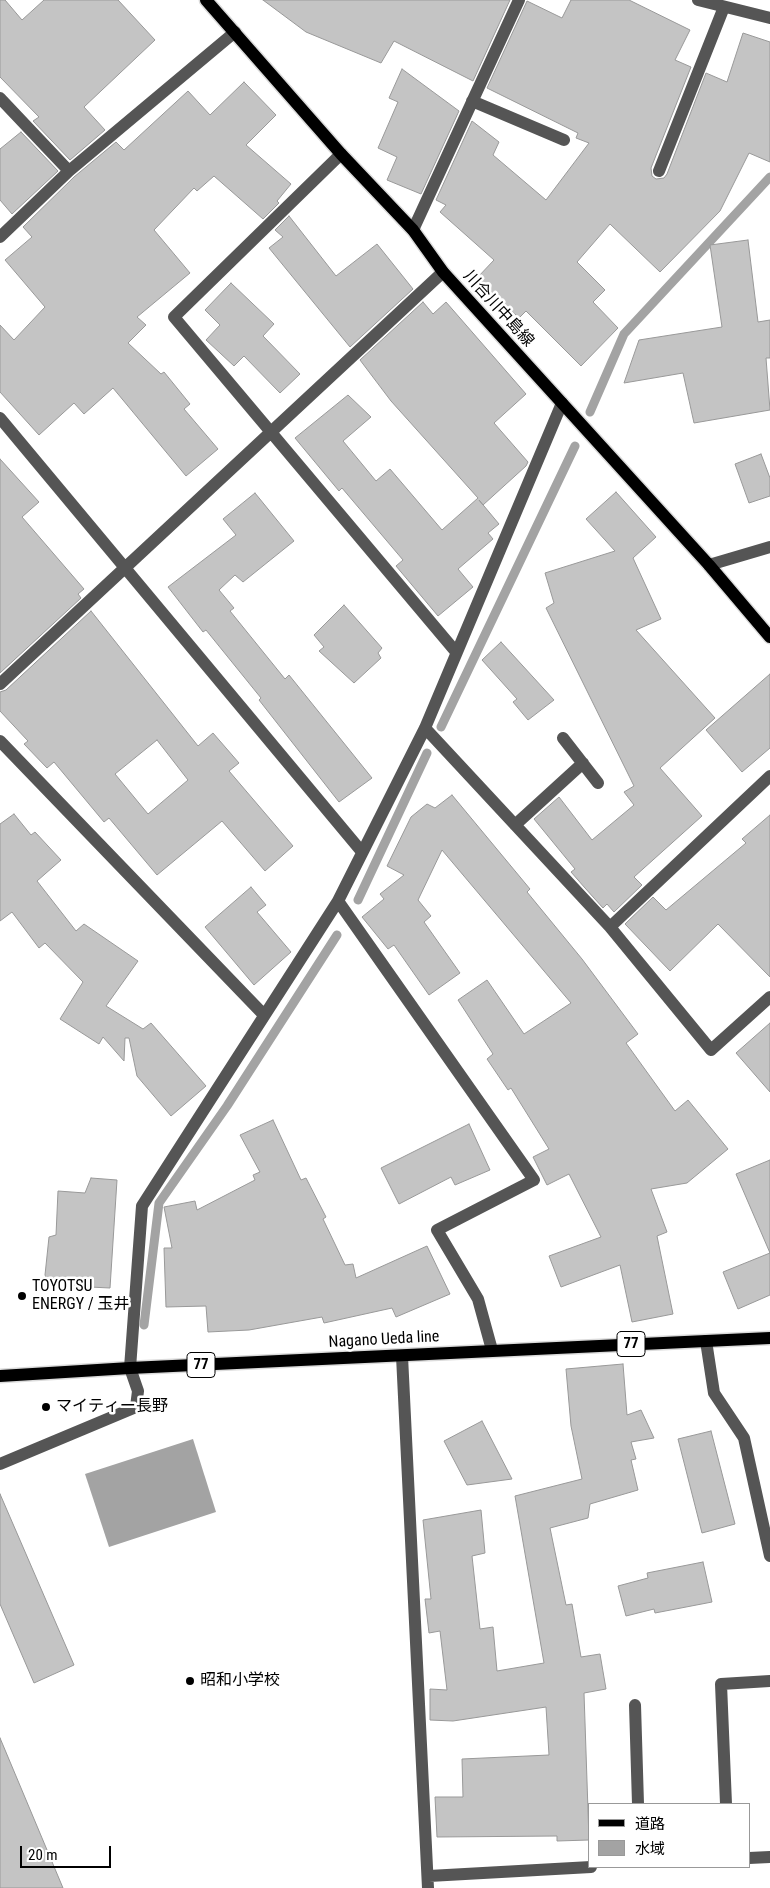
<!DOCTYPE html>
<html>
<head>
<meta charset="utf-8">
<style>
  body { margin:0 }
  #map { position:relative; width:770px; height:1888px; overflow:hidden; background:#fff; font-family:"Roboto Condensed","Noto Sans JP",sans-serif }
  canvas { display:block }
  .legend { position:absolute; left:588px; top:1803px; width:162px; height:65px; box-sizing:border-box; background:#fff; border:1px solid #999; margin:0; padding:6px 9px; list-style:none; font-size:15px; color:#000 }
  .legend li { display:flex; align-items:center; gap:10px; height:25px }
  .legend b { width:25px; border:1px solid #999 }
  .scale { position:absolute; left:20px; top:1846px; width:91px; height:22px; box-sizing:border-box; border:2px solid #000; border-top:0; padding-left:6px; font-size:15px; line-height:18px; white-space:nowrap; color:#000; -webkit-text-stroke:4px #fff; paint-order:stroke }
</style>
</head>
<body>
<div id="map">
<canvas width="770" height="1888"></canvas>
<ul class="legend">
<li><b style="height:6px;background:#000"></b>道路</li>
<li><b style="height:14px;background:#a3a3a3"></b>水域</li>
</ul>
<div class="scale">20 m</div>
</div>
<script>
const ctx = document.querySelector('canvas').getContext('2d');
ctx.lineJoin = 'round';
function fill(path, color) { ctx.fillStyle = color; ctx.fill(path, 'evenodd'); }
const shape = rows => new Path2D(rows.map(r => 'M' + r).join(''));
function stroke(path, color, width, dash) { ctx.strokeStyle = color; ctx.lineWidth = width; ctx.lineCap = dash ? 'butt' : 'round'; ctx.setLineDash(dash || []); ctx.stroke(path); }
function label(font, color, halo, rows, align = 'center') {
  ctx.font = font + ' "Roboto Condensed","Noto Sans JP",sans-serif'; ctx.lineWidth = 5; ctx.setLineDash([]); ctx.textBaseline = 'middle'; ctx.strokeStyle = halo; ctx.fillStyle = color; for (const [text, x, y, turn = 0] of rows) {
    ctx.save(); ctx.translate(x, y); ctx.rotate((+turn || 0) * Math.PI / 180); ctx.textAlign = isNaN(turn) ? turn : align; if (halo) ctx.strokeText(text, 0, 0); ctx.fillText(text, 0, 0); ctx.restore();
  }
}
fill(shape([
  [193,1439,216,1512,109,1547,85,1474]
]), '#a3a3a3');
stroke(shape([
  [590,412,624,334,770,177],
  [441,727,575,446],
  [358,900,427,753],
  [144,1325,159,1203,227,1106,337,935]
]), '#a3a3a3', 9);
const building = shape([
  [0,0,5,0,22,20,44,0,118,0,155,40,84,107,105,130,70,160,33,121,39,117,0,77,0,0],
  [263,0,510,0,473,81,394,41,381,63,306,32,263,0],
  [571,0,629,0,690,30,675,60,691,67,651,168,652,176,656,179,664,178,667,174,706,73,727,82,743,33,770,42,770,162,749,153,720,211,660,272,610,224,577,262,605,290,593,302,618,328,581,366,526,311,519,318,477,278,494,260,440,212,446,205,436,200,472,121,499,142,493,155,546,200,589,143,576,138,578,133,487,88,527,1,562,18,571,0],
  [402,69,459,111,421,194,387,180,397,157,378,148,398,102,389,98,402,69],
  [244,82,276,115,246,145,291,184,277,201,279,203,263,219,214,176,197,191,194,188,154,230,190,273,137,317,146,325,128,343,161,374,164,372,190,404,184,409,218,449,186,476,113,388,84,414,74,403,39,435,0,392,0,325,14,340,45,307,5,260,32,237,23,227,74,177,116,142,124,150,188,91,210,115,244,82],
  [21,132,58,171,12,214,0,200,0,149,21,132],
  [289,216,336,276,377,244,413,289,350,347,269,248,283,237,275,230,289,216],
  [748,240,758,322,770,320,770,358,766,358,770,410,694,423,683,373,624,383,639,340,722,327,710,245,748,240],
  [231,283,274,324,263,336,300,374,280,393,244,356,234,366,206,340,220,325,205,310,231,283],
  [423,302,433,314,446,302,526,394,494,423,528,462,526,466,483,505,479,500,499,524,488,533,493,539,458,569,473,587,438,616,396,566,403,560,342,488,339,491,295,438,348,395,371,417,343,441,376,481,390,469,442,530,478,498,391,401,360,360,423,302],
  [761,454,770,478,770,496,749,503,735,464,761,454],
  [0,459,39,502,22,517,84,589,78,594,81,598,0,673,0,459],
  [616,492,656,537,633,558,661,619,636,630,715,718,660,768,702,816,634,877,642,885,614,912,607,904,603,908,585,888,571,872,575,869,534,819,559,797,592,840,634,805,624,792,634,786,546,608,554,603,545,573,615,551,586,519,616,492],
  [255,493,294,541,243,582,235,575,219,590,234,608,230,611,285,679,289,675,372,778,339,802,259,700,261,698,206,630,203,632,168,587,236,535,223,519,255,493],
  [344,605,382,648,378,653,381,658,354,683,319,651,324,647,314,635,344,605],
  [91,611,198,746,213,733,239,763,229,771,293,846,265,871,222,821,157,875,109,818,104,822,54,762,47,768,24,744,28,741,0,711,0,692,6,690,91,611],
  [157,740,188,780,148,814,115,774,157,740],
  [501,642,554,700,528,720,513,702,517,699,482,660,501,642],
  [770,674,770,748,742,772,706,730,770,674],
  [452,795,530,889,527,892,582,959,638,1034,626,1043,675,1111,688,1100,728,1149,687,1183,651,1189,667,1232,657,1236,673,1314,632,1322,620,1265,561,1287,549,1256,601,1237,569,1174,547,1185,533,1157,549,1149,511,1088,508,1090,487,1059,493,1054,458,1000,487,980,524,1034,571,1003,442,850,418,900,431,916,424,922,460,973,429,995,394,945,388,949,362,917,384,899,380,894,404,875,387,866,411,817,427,804,435,808,452,795],
  [14,814,31,835,35,832,61,860,37,881,76,931,84,924,138,961,106,1006,143,1029,151,1023,206,1086,171,1116,137,1076,129,1038,125,1038,124,1061,103,1037,99,1044,60,1019,83,982,45,943,39,948,12,912,0,921,0,824,14,814],
  [770,815,770,977,718,924,670,971,625,924,653,897,666,910,746,843,742,839,770,815],
  [251,887,266,905,257,912,291,952,254,985,205,927,251,887],
  [770,1023,770,1092,736,1053,770,1023],
  [273,1120,301,1180,306,1178,326,1217,323,1219,345,1265,353,1264,356,1278,427,1246,450,1294,396,1317,392,1308,324,1323,322,1317,249,1330,208,1332,206,1306,166,1307,164,1248,172,1248,164,1207,195,1201,197,1210,255,1180,253,1175,260,1172,240,1135,273,1120],
  [469,1124,490,1170,455,1185,451,1177,399,1204,381,1168,469,1124],
  [770,1160,770,1253,736,1174,770,1160],
  [91,1178,117,1180,110,1288,49,1285,45,1275,49,1237,56,1235,58,1191,85,1193,91,1178],
  [770,1253,770,1295,738,1309,723,1272,770,1253],
  [623,1364,627,1415,641,1410,654,1438,631,1442,636,1459,631,1460,638,1490,590,1504,588,1518,550,1528,566,1605,572,1604,581,1657,600,1654,606,1689,584,1693,589,1840,557,1841,557,1836,437,1837,435,1797,463,1797,462,1759,549,1755,546,1707,453,1721,430,1720,430,1689,447,1690,440,1631,429,1633,425,1599,431,1599,423,1520,481,1510,485,1553,472,1556,480,1629,493,1627,497,1671,544,1663,515,1496,582,1479,571,1426,566,1369,623,1364],
  [482,1421,512,1479,467,1485,444,1441,482,1421],
  [711,1431,735,1524,702,1533,678,1439,711,1431],
  [0,1494,74,1665,34,1683,0,1604,0,1494],
  [703,1562,712,1602,655,1613,654,1609,626,1616,618,1586,648,1578,647,1573,703,1562],
  [0,1738,63,1888,0,1888,0,1738]
]);
fill(building, '#c4c4c4');
stroke(building, '#999', 1);
const major = shape([
  [206,0,341,154,413,230,443,272,709,565,770,637],
  [0,1376,130,1368,770,1338]
]);
stroke(major, '#dbdbdb', 15);
stroke(shape([
  [698,0,770,18],
  [0,98,69,171],
  [472,101,564,140],
  [341,154,174,317,456,652],
  [659,171,724,7],
  [413,230,519,0],
  [0,237,69,171,235,32],
  [0,418,362,852],
  [709,565,770,547],
  [0,684,443,272],
  [425,728,610,927,711,1050,770,997],
  [563,738,598,783],
  [0,741,264,1015],
  [515,825,583,763],
  [338,901,534,1180,437,1230,478,1299,492,1350],
  [610,927,770,776],
  [706,1341,714,1393,744,1438,770,1556],
  [402,1356,428,1888],
  [0,1464,136,1407,138,1391,130,1368,142,1206,338,901,425,728,562,403],
  [635,1705,638,1804],
  [726,1804,721,1684,770,1681],
  [749,1858,770,1857],
  [429,1876,591,1867]
]), '#555', 12);
stroke(major, '#000', 12);
for (const [x, y, r, color] of [
  [22,1296,5,"#000"],
  [46,1407,5,"#000"],
  [190,1681,5,"#000"]
]) { const dot = new Path2D(); dot.arc(x, y, r, 0, 2 * Math.PI); ctx.fillStyle = color; ctx.fill(dot); stroke(dot, '#fff', 2); }
for (const [x, y, w] of [
  [631,1344,28],
  [201,1365,28]
]) { const box = new Path2D(); box.roundRect(x - w / 2, y - 12.5, w, 25, 4); ctx.fillStyle = '#fff'; ctx.fill(box); stroke(box, '#000', 1); }
label('bold 15px', '#000', null, [
  ["77",631,1344],
  ["77",201,1365]
]);
label('16px', '#000', '#fff', [
  ["川合川中島線",498,309,48],
  ["Nagano Ueda line",384,1340,-3]
]);
label('16px', '#000', '#fff', [
  ["TOYOTSU",32,1287],
  ["ENERGY / 玉井",32,1305],
  ["マイティー長野",56,1407],
  ["昭和小学校",200,1681]
], 'left');
</script>
</body>
</html>
